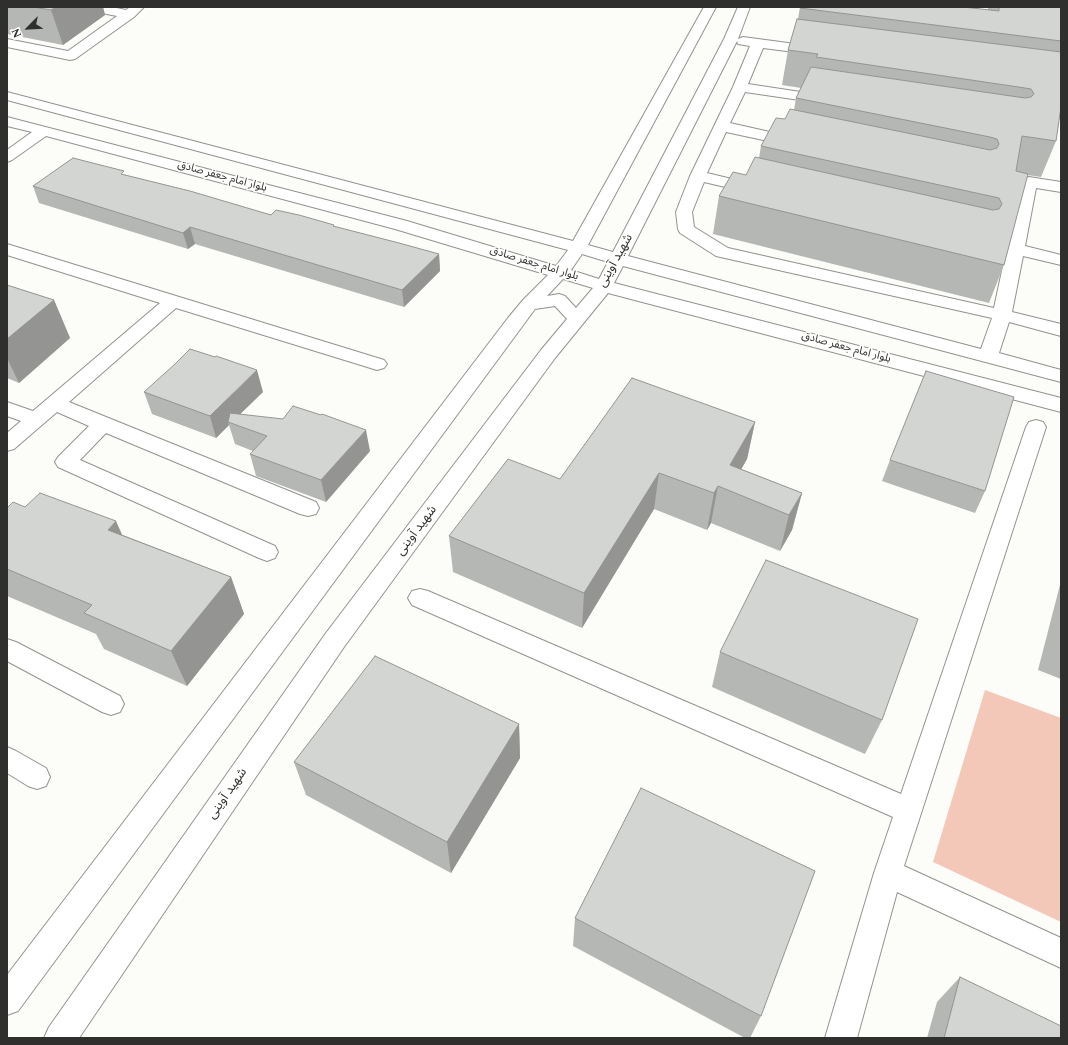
<!DOCTYPE html>
<html>
<head>
<meta charset="utf-8">
<style>
  body { margin:0 }
  #map { position:relative; width:1068px; height:1045px; overflow:hidden; background:#fcfcf8; font-family:Spectral,serif }
  canvas { display:block }
  .frame { position:absolute; inset:0; border:8px solid #2f2f2e; pointer-events:none }
  .north { position:absolute; left:8px; top:8px; width:40px; height:40px; -webkit-text-stroke:3px #fffffe; paint-order:stroke; rotate:246deg; font-size:11px; font-weight:700; line-height:16px; text-align:center; color:#2f2f2e }
  .north::after { content:''; display:block; margin:auto; width:14px; height:18px; background:#2f2f2e; clip-path:polygon(50% 0,100% 100%,50% 72%,0 100%) }
</style>
</head>
<body>
<div id="map">
<canvas width="1068" height="1045"></canvas>
<div class="frame"></div>
<div class="north">N</div>
</div>
<script>
const ctx = document.querySelector('canvas').getContext('2d');
ctx.lineJoin = 'round';
function fill(path, color) { ctx.fillStyle = color; ctx.fill(path, 'evenodd'); }
const shape = rows => new Path2D(rows.map(r => 'M' + r).join(''));
function stroke(path, color, width, dash) { ctx.strokeStyle = color; ctx.lineWidth = width; ctx.lineCap = dash ? 'butt' : 'round'; ctx.setLineDash(dash || []); ctx.stroke(path); }
function label(font, color, halo, rows, align = 'center') {
  ctx.font = font + ' Spectral,"Noto Sans Arabic",serif'; ctx.lineWidth = 3.5; ctx.setLineDash([]); ctx.textBaseline = 'middle'; ctx.strokeStyle = halo; ctx.fillStyle = color; for (const [text, x, y, turn = 0] of rows) {
    ctx.save(); ctx.translate(x, y); ctx.rotate((+turn || 0) * Math.PI / 180); ctx.textAlign = isNaN(turn) ? turn : align; if (halo) ctx.strokeText(text, 0, 0); ctx.fillText(text, 0, 0); ctx.restore();
  }
}
fill(shape([
  [985,690,1061,718,1061,922,933,862]
]), '#f4c8b9');
const minor = shape([
  [85,7,112,7,126,10,130,7,144,7,134,17,75,59,70,60,7,47,7,39,68,51,117,16,86,10,85,7],
  [704,7,716,7,588,245,613,252,724,39,738,7,750,7,738,39,743,37,818,47,823,48,825,51,823,54,818,55,763,48,748,84,827,96,832,97,834,100,832,103,827,104,745,92,730,123,801,139,804,142,801,145,796,147,726,132,707,173,761,186,763,189,761,192,755,194,704,182,692,212,694,227,728,248,994,308,1021,182,1023,179,1029,177,1061,182,1061,192,1036,188,1025,246,1061,255,1061,265,1023,256,1012,312,1061,324,1061,336,1009,322,999,353,1061,370,1061,382,623,266,614,283,1061,398,1061,412,608,293,555,358,344,647,79,1038,44,1038,49,1027,326,633,541,350,567,319,555,306,535,309,18,1011,7,1015,7,975,508,318,523,300,548,275,395,229,46,136,12,160,7,162,7,150,32,132,7,126,7,117,407,221,556,266,568,250,7,100,7,92,573,241,704,7],
  [737,41,738,44,750,46,733,87,690,176,676,212,678,229,680,233,716,256,992,318,981,349,628,256,737,41],
  [582,254,608,262,599,279,571,270,582,254],
  [563,279,593,288,576,308,565,296,559,294,547,296,563,279],
  [7,244,384,360,387,364,384,368,377,370,176,308,69,402,316,502,319,508,316,514,308,516,300,514,106,433,80,460,275,546,278,552,275,558,267,561,259,558,58,467,55,462,58,457,89,426,57,412,14,449,7,451,7,433,21,421,7,416,7,402,33,411,160,303,7,255,7,244],
  [1036,420,1043,422,1046,427,904,866,1061,938,1061,968,897,892,857,1038,825,1038,874,873,893,817,412,605,408,598,412,591,420,589,428,591,901,794,1026,427,1029,422,1036,420],
  [7,639,16,642,120,696,124,704,120,712,111,715,102,712,7,661,7,639],
  [7,747,16,751,46,768,50,777,46,786,37,789,28,786,7,773,7,747]
]);
stroke(minor, '#92928f', 2);
fill(minor, '#fff');
fill(shape([
  [7,7,103,7,105,15,63,45,7,34],
  [800,7,988,10,988,7,1061,7,1061,107,1056,141,1041,177,1027,175,1004,265,989,303,713,234,719,196,746,175,759,158,761,146,794,110,796,98,801,88,782,85,788,50,798,19],
  [125,175,271,215,334,227,439,254,440,271,404,307,195,244,188,249,39,203,33,186],
  [7,285,54,300,70,338,19,383,7,378],
  [144,392,263,392,240,414,370,451,326,502,256,476,250,454,253,451,235,444,229,425,216,438,152,414],
  [755,422,747,459,741,469,802,493,792,530,780,551,711,523,707,530,654,509,582,628,453,572,449,536,560,479],
  [890,460,985,491,975,513,882,481],
  [25,507,123,535,231,577,244,614,187,686,104,649,96,634,7,596,7,508],
  [1061,581,1061,679,1038,670],
  [720,652,882,720,865,754,712,687],
  [519,724,520,758,451,873,306,795,294,762],
  [575,918,761,1016,750,1038,745,1038,573,946],
  [960,977,1061,1038,927,1038,937,1002]
]), '#b5b7b5');
fill(shape([
  [56,7,103,7,105,15,63,45,51,10],
  [190,227,195,244,188,249,183,233],
  [439,254,440,271,404,307,402,290],
  [54,300,70,338,19,383,7,358,7,339],
  [257,370,263,392,231,423,228,422,229,425,216,438,210,416],
  [755,422,747,459,729,491,730,465],
  [366,430,370,451,326,502,321,480],
  [659,473,654,509,582,628,584,593],
  [718,486,711,523,707,530,714,493],
  [802,493,792,530,780,551,789,515],
  [116,521,133,559,108,530],
  [231,577,244,614,187,686,171,651],
  [519,724,520,758,451,873,447,842]
]), '#949593');
const building = shape([
  [33,7,56,7,51,10,33,7],
  [800,7,963,7,999,11,999,7,1061,7,1061,41,800,8,800,7],
  [797,19,1061,52,1061,107,1056,141,1022,136,1016,171,1028,174,1004,265,719,196,733,172,746,175,755,157,993,210,999,209,1002,204,999,198,761,146,776,118,785,119,790,109,990,150,997,148,999,144,997,139,990,137,796,98,811,67,1025,98,1031,97,1034,94,1031,89,1025,88,816,57,818,54,788,50,797,19],
  [73,158,124,171,121,174,190,191,271,215,276,210,299,215,334,225,333,226,399,243,439,254,402,290,190,227,183,233,33,186,73,158],
  [7,285,54,300,7,339,7,285],
  [190,349,215,357,216,356,257,370,210,416,144,392,175,364,190,349],
  [926,371,1014,397,985,491,890,460,926,371],
  [632,378,755,422,730,465,802,493,789,515,718,486,714,493,659,473,584,593,449,536,508,459,560,479,632,378],
  [293,406,321,415,322,414,366,430,321,480,250,454,267,436,228,422,230,413,283,419,293,406],
  [40,493,116,521,108,530,231,577,171,651,84,613,92,605,7,569,7,508,13,502,25,507,40,493],
  [766,560,918,619,882,720,720,652,766,560],
  [375,656,519,724,447,842,294,762,375,656],
  [641,788,815,871,761,1016,575,918,641,788],
  [960,977,1061,1026,1061,1038,944,1038,960,977]
]);
fill(building, '#d3d5d2');
stroke(building, '#949593', 1);
label('11px', '#2f2f2e', '#fffffe', [
  ["بلوار امام جعفر صادق",222,177,15],
  ["بلوار امام جعفر صادق",534,264,17],
  ["بلوار امام جعفر صادق",846,348,15]
]);
label('13px', '#2f2f2e', '#fffffe', [
  ["شهید آوینی",616,261,-61],
  ["شهید آوینی",417,531,-53],
  ["شهید آوینی",228,794,-55]
]);
</script>
</body>
</html>
